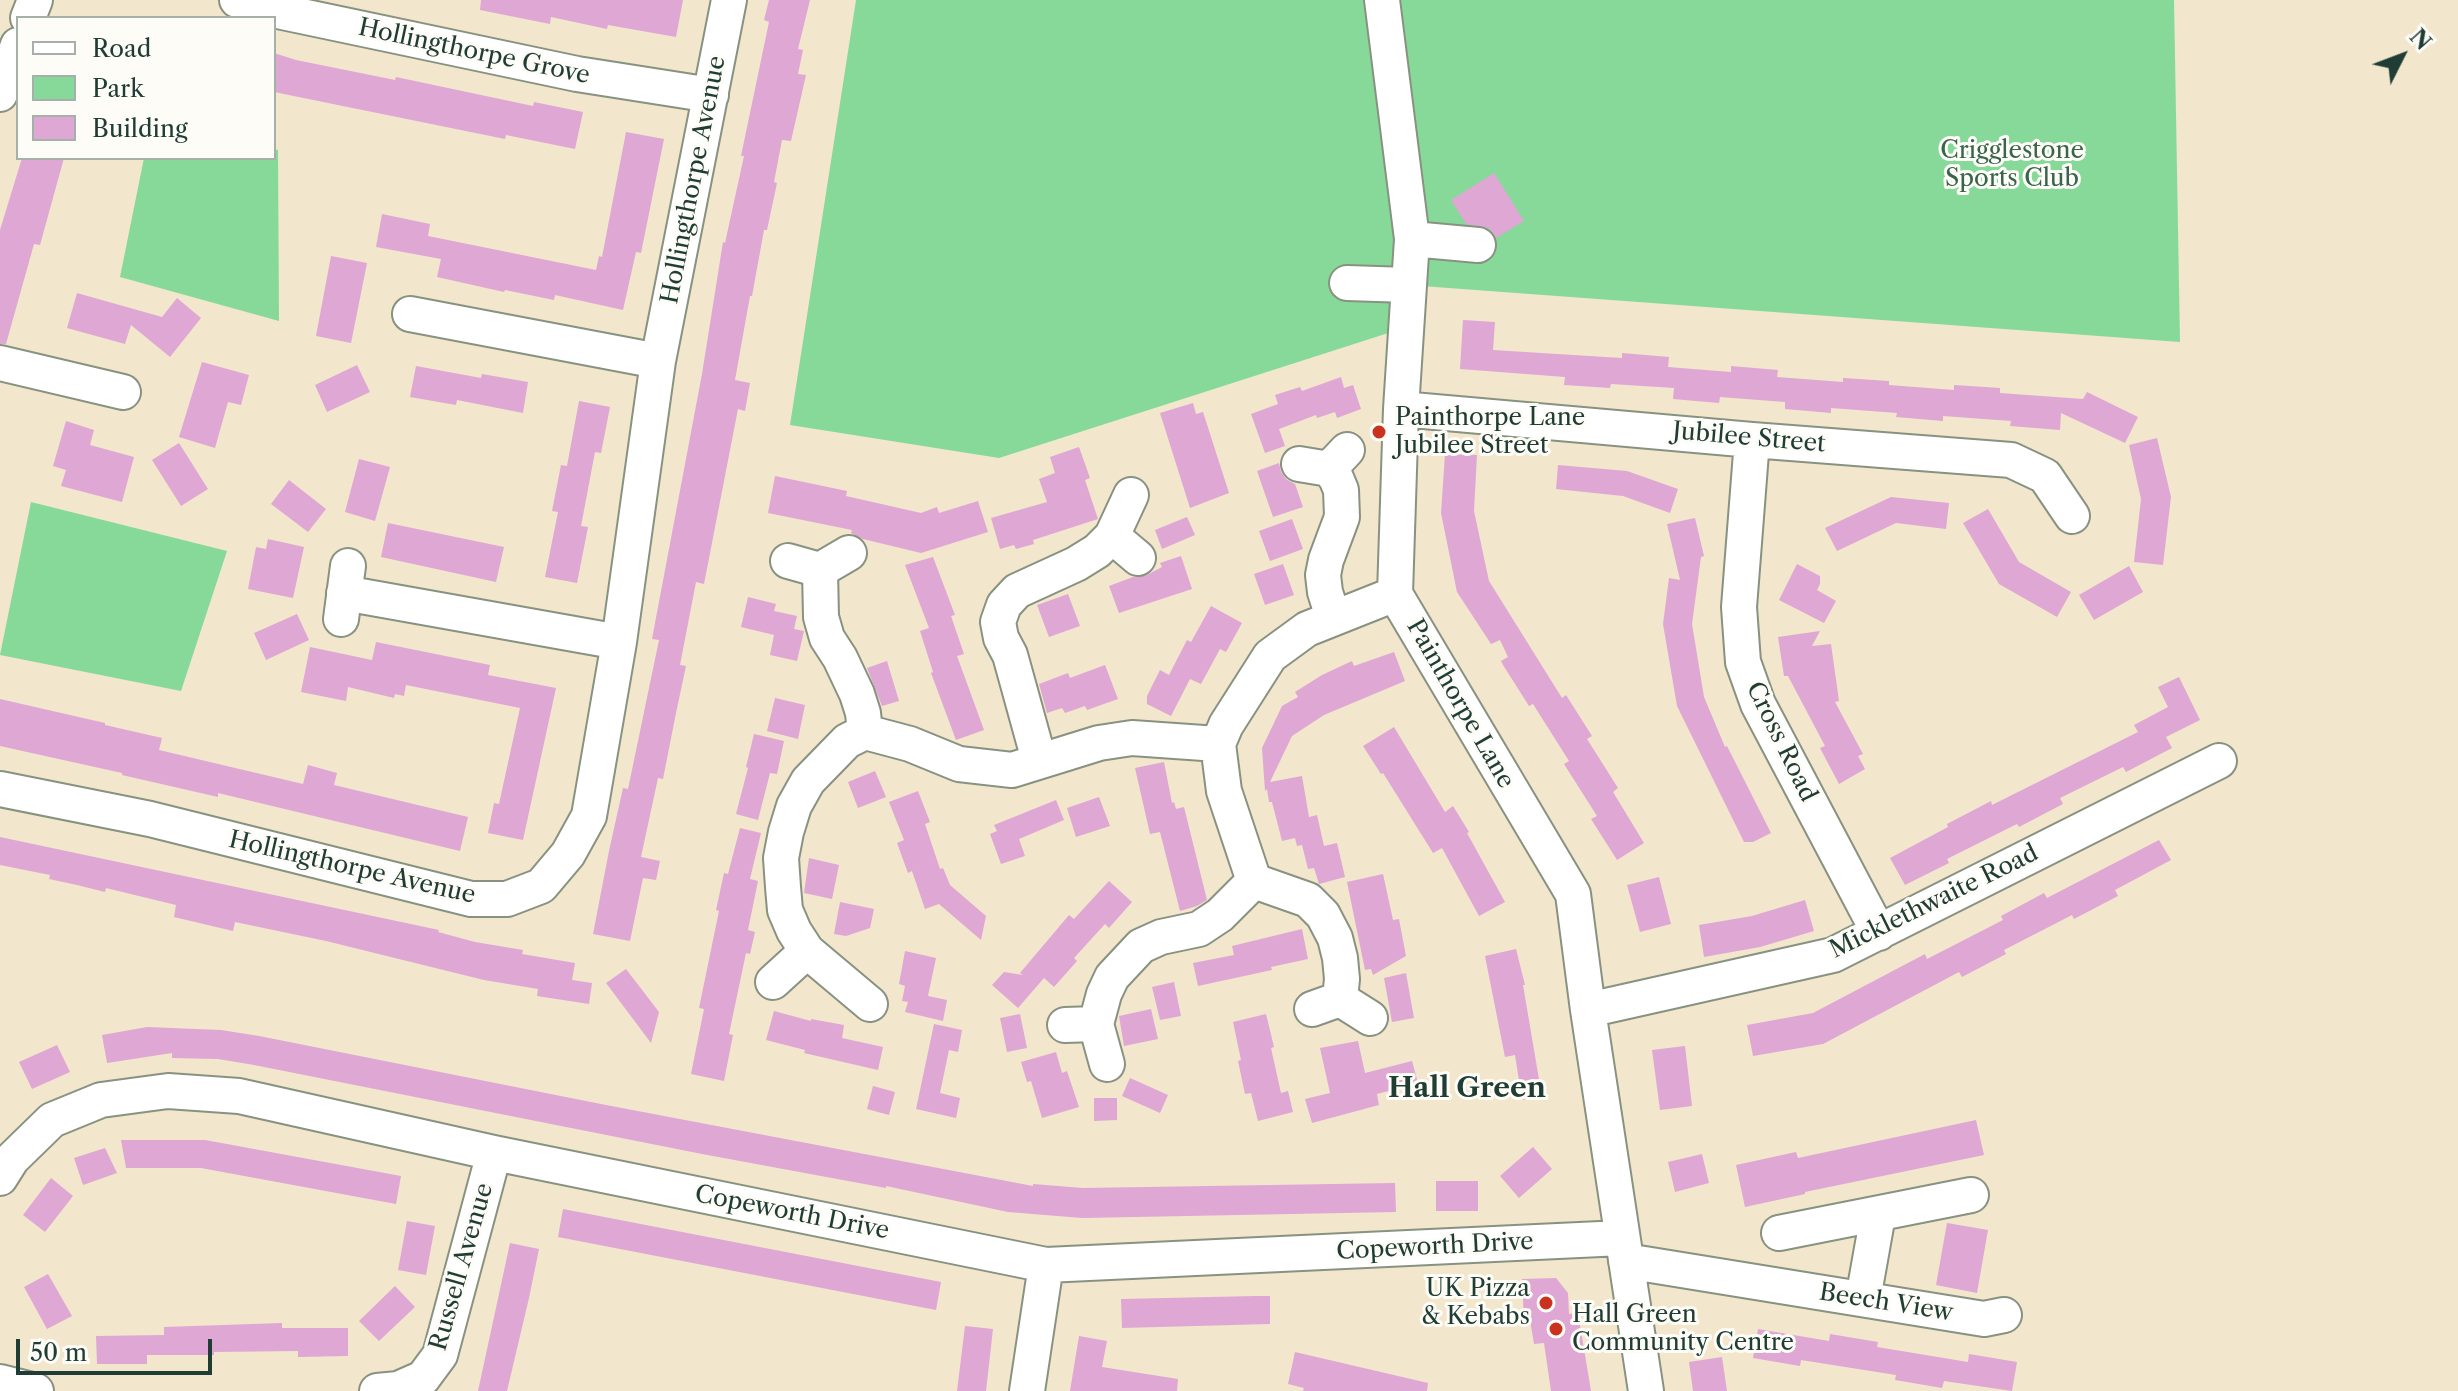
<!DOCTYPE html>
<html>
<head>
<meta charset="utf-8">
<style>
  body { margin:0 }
  #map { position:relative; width:2458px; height:1391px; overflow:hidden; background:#f2e6cd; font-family:"Libre Caslon Text",serif }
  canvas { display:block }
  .legend { position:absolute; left:16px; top:16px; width:260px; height:144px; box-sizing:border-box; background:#fdfcf7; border:2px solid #a4b0a9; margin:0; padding:10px 14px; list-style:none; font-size:24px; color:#1f3d34 }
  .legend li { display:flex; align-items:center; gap:16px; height:40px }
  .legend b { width:40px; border:2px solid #a4b0a9 }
  .north { position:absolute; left:2362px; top:16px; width:80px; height:80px; -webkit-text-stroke:6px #fdfcf7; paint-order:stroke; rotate:48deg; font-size:22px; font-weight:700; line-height:32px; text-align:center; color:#1f3d34 }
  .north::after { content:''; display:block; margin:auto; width:28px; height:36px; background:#1f3d34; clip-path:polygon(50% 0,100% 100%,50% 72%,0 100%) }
  .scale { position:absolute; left:16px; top:1339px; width:196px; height:36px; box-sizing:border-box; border:4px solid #1f3d34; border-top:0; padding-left:10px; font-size:24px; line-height:28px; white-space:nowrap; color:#1f3d34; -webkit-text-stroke:6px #fdfcf7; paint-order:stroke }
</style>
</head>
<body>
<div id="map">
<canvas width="2458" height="1391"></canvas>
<ul class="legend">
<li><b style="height:10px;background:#fff"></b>Road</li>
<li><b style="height:22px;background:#87d999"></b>Park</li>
<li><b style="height:22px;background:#dfa7d4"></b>Building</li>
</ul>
<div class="north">N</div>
<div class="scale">50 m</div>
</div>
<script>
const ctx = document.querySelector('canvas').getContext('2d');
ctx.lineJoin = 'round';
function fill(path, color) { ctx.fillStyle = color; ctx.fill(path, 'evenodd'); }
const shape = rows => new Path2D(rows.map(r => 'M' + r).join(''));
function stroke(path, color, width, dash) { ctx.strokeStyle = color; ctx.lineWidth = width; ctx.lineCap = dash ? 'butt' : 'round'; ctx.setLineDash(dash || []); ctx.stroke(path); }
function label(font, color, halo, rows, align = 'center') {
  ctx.font = font + ' "Libre Caslon Text",serif'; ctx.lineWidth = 6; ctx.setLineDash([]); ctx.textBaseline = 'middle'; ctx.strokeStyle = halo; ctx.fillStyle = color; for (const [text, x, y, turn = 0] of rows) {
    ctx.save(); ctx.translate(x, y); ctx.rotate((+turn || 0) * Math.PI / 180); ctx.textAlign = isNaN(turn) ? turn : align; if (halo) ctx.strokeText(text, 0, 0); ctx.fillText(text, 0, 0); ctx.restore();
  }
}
fill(shape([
  [856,0,2174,0,2180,342,1408,285,1407,327,999,458,790,425],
  [274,149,278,150,279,321,120,277,144,158,274,158],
  [31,502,227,551,181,691,0,655]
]), '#87d999');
fill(shape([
  [481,0,683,0,676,37,608,25,607,29,551,17,550,24,480,10],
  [769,0,810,0,798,49,803,50,798,74,806,75,791,141,782,140,774,182,777,183,767,230,764,230,752,296,750,296,735,380,750,383,745,411,738,409,704,584,696,582,680,665,686,666,676,713,663,779,658,778,641,857,660,861,656,880,643,878,630,941,593,934,609,851,623,788,628,789,659,640,652,639,702,374,723,242,725,243,744,156,741,156,769,22,764,20],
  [274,53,296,60,395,80,396,77,533,106,534,102,583,112,575,149,506,135,505,139,274,92],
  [626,132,664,139,641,253,636,252,623,310,555,295,554,300,505,290,504,292,437,277,441,259,376,247,382,214,430,224,428,236,596,270,599,256,602,257],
  [22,158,64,158,40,245,34,244,6,344,0,344,0,230],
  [1494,173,1524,221,1496,238,1489,228,1466,224,1451,200],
  [331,256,367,263,351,343,316,336],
  [77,293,162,317,177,298,201,318,170,357,131,325,125,344,67,328],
  [1463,320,1495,322,1493,350,1622,358,1622,353,1669,357,1668,367,1731,372,1731,366,1778,370,1777,377,1843,382,1843,378,1889,381,1889,385,1954,390,1954,385,2000,388,2000,393,2083,399,2087,392,2138,417,2125,443,2061,413,2060,430,2010,426,2011,421,1943,416,1943,421,1896,417,1897,413,1831,408,1831,413,1785,409,1785,402,1720,397,1719,403,1673,399,1674,388,1611,384,1610,388,1564,385,1565,377,1460,369],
  [202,362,249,375,241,405,228,402,215,448,179,437],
  [357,365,370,392,327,412,315,385],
  [416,366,481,378,482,374,528,382,523,413,457,400,456,405,410,397],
  [1341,377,1344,388,1353,385,1361,409,1337,418,1335,412,1317,418,1316,415,1279,429,1285,446,1265,453,1251,414,1278,404,1275,395,1300,387,1302,391],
  [579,401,610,407,601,453,595,452,581,526,588,527,577,583,545,577,558,512,552,511,561,465,567,466],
  [1193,403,1196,414,1203,412,1229,493,1190,508,1160,413],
  [66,421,94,430,90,445,134,457,122,502,61,486,66,470,53,466],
  [2157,438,2171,497,2163,565,2134,562,2141,499,2129,445],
  [179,443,208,489,181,506,152,460],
  [1079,447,1090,478,1085,480,1098,519,1033,540,1034,544,1016,549,1014,545,1000,549,991,518,1047,502,1039,479,1055,473,1050,457],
  [1445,454,1477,455,1474,511,1489,581,1562,698,1566,695,1592,736,1587,739,1618,788,1613,792,1644,843,1617,860,1591,819,1597,816,1564,764,1569,761,1533,704,1529,706,1503,665,1501,661,1508,657,1500,640,1491,644,1457,592,1441,513],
  [359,459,390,467,375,521,345,512],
  [1279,463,1281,472,1286,479,1295,484,1303,507,1273,517,1257,471],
  [1558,465,1627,471,1678,489,1670,513,1623,496,1556,489],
  [775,476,847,491,846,496,921,513,937,507,939,513,978,501,988,532,921,553,863,539,851,533,852,530,768,513],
  [289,480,326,509,308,532,271,504],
  [1891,497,1949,503,1946,529,1896,523,1837,551,1825,528],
  [1988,509,2019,562,2071,592,2057,617,1999,584,1963,523],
  [1187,517,1195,535,1162,549,1155,530],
  [1695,518,1704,556,1701,557,1692,624,1704,697,1725,747,1727,746,1771,833,1753,842,1744,842,1677,706,1663,624,1669,578,1680,580,1667,524],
  [1292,519,1303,549,1270,561,1259,531],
  [388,523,504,547,496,582,381,557],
  [268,539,304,547,293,598,248,589,256,547,266,549],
  [1181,556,1192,589,1119,613,1109,586,1133,577,1145,576,1162,567,1160,563],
  [933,557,955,615,951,616,964,654,957,656,984,730,956,740,931,673,933,672,920,631,929,628,905,565],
  [1283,564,1294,595,1265,605,1254,574],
  [1797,564,1820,576,1820,584,1817,590,1836,601,1824,623,1779,600],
  [2129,566,2143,592,2094,620,2079,595],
  [1068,594,1080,626,1049,637,1037,605],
  [748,597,776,604,774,611,797,616,794,629,804,631,797,661,770,655,774,635,741,627],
  [1211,606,1242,623,1226,652,1220,649,1201,684,1190,679,1171,716,1147,704,1147,696,1160,670,1169,675,1187,640,1191,642],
  [297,614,309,640,266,660,254,633],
  [1820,631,1812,646,1831,644,1839,701,1835,702,1863,754,1858,756,1865,769,1839,784,1820,748,1825,746,1788,676,1784,676,1778,637],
  [376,642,490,665,488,675,556,688,523,840,488,833,494,803,499,804,520,708,406,685,404,696,395,694,394,698,348,687,346,701,301,692,310,647,372,660],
  [1394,652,1405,681,1324,715,1292,736,1270,782,1302,776,1309,817,1317,815,1324,846,1337,843,1345,877,1319,884,1314,868,1308,869,1302,845,1297,846,1295,838,1282,841,1272,802,1269,802,1267,789,1265,791,1262,748,1282,706,1298,697,1295,692,1322,675,1352,661,1354,666],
  [887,661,899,701,882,706,867,668],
  [1105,665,1118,699,1087,710,1085,706,1065,713,1062,708,1047,713,1039,684,1068,673,1070,678],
  [2179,677,2200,720,2166,737,2172,748,2126,772,2123,767,2060,798,2063,804,2019,827,2017,824,1947,859,1949,863,1905,885,1890,858,1948,827,1947,824,1991,801,1992,805,2138,732,2134,725,2168,707,2158,687],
  [775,698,805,705,798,739,767,731],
  [0,699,105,723,105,725,162,738,159,750,303,784,308,765,337,773,334,785,468,817,460,851,218,793,218,797,122,775,122,773,0,746],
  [1394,727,1445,812,1453,806,1469,832,1467,833,1505,902,1479,916,1442,848,1433,853,1383,773,1381,774,1363,746],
  [754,734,784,741,777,774,770,773,758,820,736,814,748,768,746,767],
  [1164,762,1172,803,1174,802,1176,809,1184,807,1207,900,1197,906,1180,911,1160,832,1150,834,1135,768],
  [875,771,886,797,858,808,848,782],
  [918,791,930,822,925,824,940,869,943,868,950,885,986,916,981,940,939,904,925,909,912,871,908,873,897,843,904,840,889,802],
  [1099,797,1110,826,1076,837,1067,808],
  [1056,800,1064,820,1019,839,1025,856,1001,864,990,834,997,831,994,825],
  [740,828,761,833,750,879,758,881,748,930,755,932,750,954,746,953,729,1034,733,1035,724,1081,691,1074,704,1009,699,1008,719,911,716,910,724,873,728,874],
  [0,837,439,930,438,932,475,942,523,950,522,954,575,963,572,980,592,983,589,1004,537,996,538,989,484,980,326,941,235,922,233,931,174,917,176,905,106,888,105,892,77,885,49,879,50,875,0,865],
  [2159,840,2171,860,2115,890,2118,896,2074,919,2072,915,2004,950,2006,954,1962,977,1959,972,1823,1044,1753,1056,1747,1025,1813,1013,1925,954,1927,959,2003,920,2001,916,2044,893,2047,898],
  [809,858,839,865,832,899,804,893],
  [1383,874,1393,920,1399,919,1406,956,1373,975,1371,969,1365,970,1347,882],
  [1659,877,1671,924,1640,932,1627,885],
  [1109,881,1132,902,1109,928,1105,924,1074,958,1077,961,1054,987,1044,978,1018,1008,992,985,1004,972,1023,975,1020,973,1069,915,1074,919],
  [1805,900,1814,931,1760,947,1704,957,1699,925,1752,916],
  [840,902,874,909,870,928,846,936,834,934],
  [1302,929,1308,959,1271,967,1272,970,1198,986,1193,963,1234,955,1232,946],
  [1516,949,1525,985,1523,985,1542,1097,1522,1100,1515,1055,1505,1057,1485,956],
  [905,951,936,958,928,996,947,1000,943,1021,905,1012,908,1002,902,1001,905,986,899,984],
  [626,969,659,1012,651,1043,606,983],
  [1406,973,1414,1018,1392,1022,1384,978],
  [1174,982,1181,1016,1160,1020,1152,987],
  [1151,1009,1158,1039,1124,1046,1119,1016],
  [774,1011,811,1021,811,1019,844,1025,842,1038,883,1047,878,1070,804,1053,805,1050,766,1040],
  [1020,1014,1027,1048,1007,1052,1000,1018],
  [1266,1014,1274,1047,1271,1048,1281,1093,1288,1091,1293,1112,1258,1121,1251,1093,1245,1094,1238,1061,1241,1060,1233,1022],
  [934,1024,962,1030,958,1052,949,1050,940,1093,960,1098,956,1118,916,1109],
  [147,1027,221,1030,259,1036,606,1105,1033,1186,1033,1184,1083,1188,1395,1183,1396,1212,1082,1218,1008,1212,886,1186,886,1188,702,1154,254,1065,218,1059,172,1058,172,1053,107,1063,102,1035],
  [1358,1041,1365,1073,1412,1061,1418,1083,1377,1094,1379,1105,1312,1123,1305,1099,1330,1093,1320,1048],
  [57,1045,70,1072,32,1089,19,1062],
  [1685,1046,1692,1106,1660,1110,1652,1050],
  [1056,1052,1062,1073,1067,1071,1079,1107,1042,1118,1031,1081,1027,1082,1021,1062],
  [1130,1078,1168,1095,1160,1113,1122,1096],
  [873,1086,895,1092,889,1115,867,1109],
  [1094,1098,1117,1098,1117,1120,1094,1121],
  [1976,1120,1984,1155,1805,1192,1805,1194,1745,1207,1736,1165,1796,1152,1798,1158],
  [121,1140,205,1140,401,1176,396,1204,201,1168,126,1168],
  [1533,1147,1552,1169,1519,1198,1500,1176],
  [105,1148,117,1173,83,1185,74,1158],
  [1702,1154,1709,1183,1675,1192,1668,1162],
  [51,1178,73,1196,45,1232,23,1215],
  [1436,1181,1478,1181,1478,1211,1436,1211],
  [563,1209,941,1282,936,1310,558,1237],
  [407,1221,435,1226,426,1275,398,1270],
  [1947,1223,1988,1230,1977,1293,1936,1285],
  [510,1243,539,1249,529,1298,507,1391,478,1391],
  [48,1274,72,1316,47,1329,24,1287],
  [1556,1278,1568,1293,1569,1314,1578,1313,1591,1391,1551,1391,1544,1343,1534,1344,1530,1320,1524,1321,1522,1279],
  [395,1286,415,1307,379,1341,359,1321],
  [1255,1296,1270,1296,1270,1324,1122,1328,1121,1299],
  [282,1323,282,1328,348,1328,348,1356,298,1357,298,1351,214,1352,214,1355,147,1355,147,1364,97,1364,96,1336,164,1335,164,1327],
  [965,1326,993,1329,986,1391,957,1391],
  [1758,1329,1829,1341,1830,1334,1878,1342,1877,1347,1968,1362,1969,1354,2017,1362,2012,1391,1944,1381,1942,1388,1895,1380,1896,1375,1801,1360,1800,1366,1753,1358],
  [1079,1336,1107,1341,1102,1367,1178,1379,1177,1391,1070,1391],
  [1295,1352,1428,1383,1427,1391,1303,1391,1304,1388,1288,1384],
  [1722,1357,1727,1391,1693,1391,1689,1362]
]), '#dfa7d4');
const minor = shape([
  [237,0,254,6,577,74,711,95],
  [1382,0,1412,239,1401,409,1395,594,1573,894,1588,1010,1646,1391],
  [28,18,35,0],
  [0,94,18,45],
  [1412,239,1478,245],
  [1347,283,1408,285],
  [410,314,658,361],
  [0,363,123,392],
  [1401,409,1752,440,2011,460,2045,476,2072,516],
  [1752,440,1739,607,1743,662,1758,704,1879,933],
  [1299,464,1329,469,1347,450],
  [1329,469,1336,478,1341,490,1342,517,1326,560,1323,575,1325,592,1333,617],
  [1112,536,1138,558],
  [788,561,820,570,849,553],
  [820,570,821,617,827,638,840,658,857,694,863,713,865,732],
  [344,593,619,642],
  [341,619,348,566],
  [1039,760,1015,673,1010,655,1001,638,998,622,1004,605,1017,591,1076,564,1097,551,1112,536,1131,495],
  [0,789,150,819,471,899,507,899,541,886,568,854,589,816,619,642,658,361,729,0],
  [1254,881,1224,791,1218,744,1226,725,1270,656,1307,629,1395,594],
  [1254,881,1308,900,1323,915,1335,938,1340,958,1342,979,1340,999],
  [773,982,807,951],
  [870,1004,807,951,794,931,785,910,783,887,781,858,786,832,794,806,808,781,847,741,865,732,910,744,959,764,1012,770,1099,743,1132,738,1218,744],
  [1312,1009,1340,999,1370,1018],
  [1588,1010,1833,955,2219,761],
  [1096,1024,1104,994,1112,977,1141,946,1161,937,1199,929,1220,915,1254,881],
  [1065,1025,1096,1024,1107,1064],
  [0,1178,12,1159,52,1120,101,1100,168,1091,239,1096,494,1153,1046,1265,1622,1238],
  [1779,1233,1971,1195],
  [1626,1261,1984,1319,2004,1315],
  [1863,1299,1878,1215],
  [0,1382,36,1391],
  [377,1391,398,1389,423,1378,440,1355,494,1153],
  [1027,1391,1046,1265]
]);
stroke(minor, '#889280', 38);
stroke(minor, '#fff', 34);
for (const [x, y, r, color] of [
  [1379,432,8,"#c8321e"],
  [1546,1303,8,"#c8321e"],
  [1556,1329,8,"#c8321e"]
]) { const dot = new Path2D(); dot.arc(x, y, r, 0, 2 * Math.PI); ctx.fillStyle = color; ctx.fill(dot); stroke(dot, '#fdfcf7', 3); }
label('24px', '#1f3d34', '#fdfcf7', [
  ["Hollingthorpe Grove",474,52,12],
  ["Hollingthorpe Avenue",694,180,-79],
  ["Jubilee Street",1749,438,5],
  ["Painthorpe Lane",1460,704,60],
  ["Cross Road",1781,742,64],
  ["Hollingthorpe Avenue",352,868,13],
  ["Micklethwaite Road",1934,902,-26],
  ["Copeworth Drive",792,1213,11],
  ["Copeworth Drive",1435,1247,-3],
  ["Russell Avenue",462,1267,-74],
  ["Beech View",1886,1303,9]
]);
label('24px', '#39644d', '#fdfcf7', [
  ["Crigglestone",2012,151],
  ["Sports Club",2012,179]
]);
label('24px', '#1f3d34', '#fdfcf7', [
  ["Painthorpe Lane",1395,418],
  ["Jubilee Street",1395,446],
  ["UK Pizza",1530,1289,"right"],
  ["& Kebabs",1530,1317,"right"],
  ["Hall Green",1572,1315],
  ["Community Centre",1572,1343]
], 'left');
label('bold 28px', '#1f3d34', '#fdfcf7', [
  ["Hall Green",1467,1089]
]);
</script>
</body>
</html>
